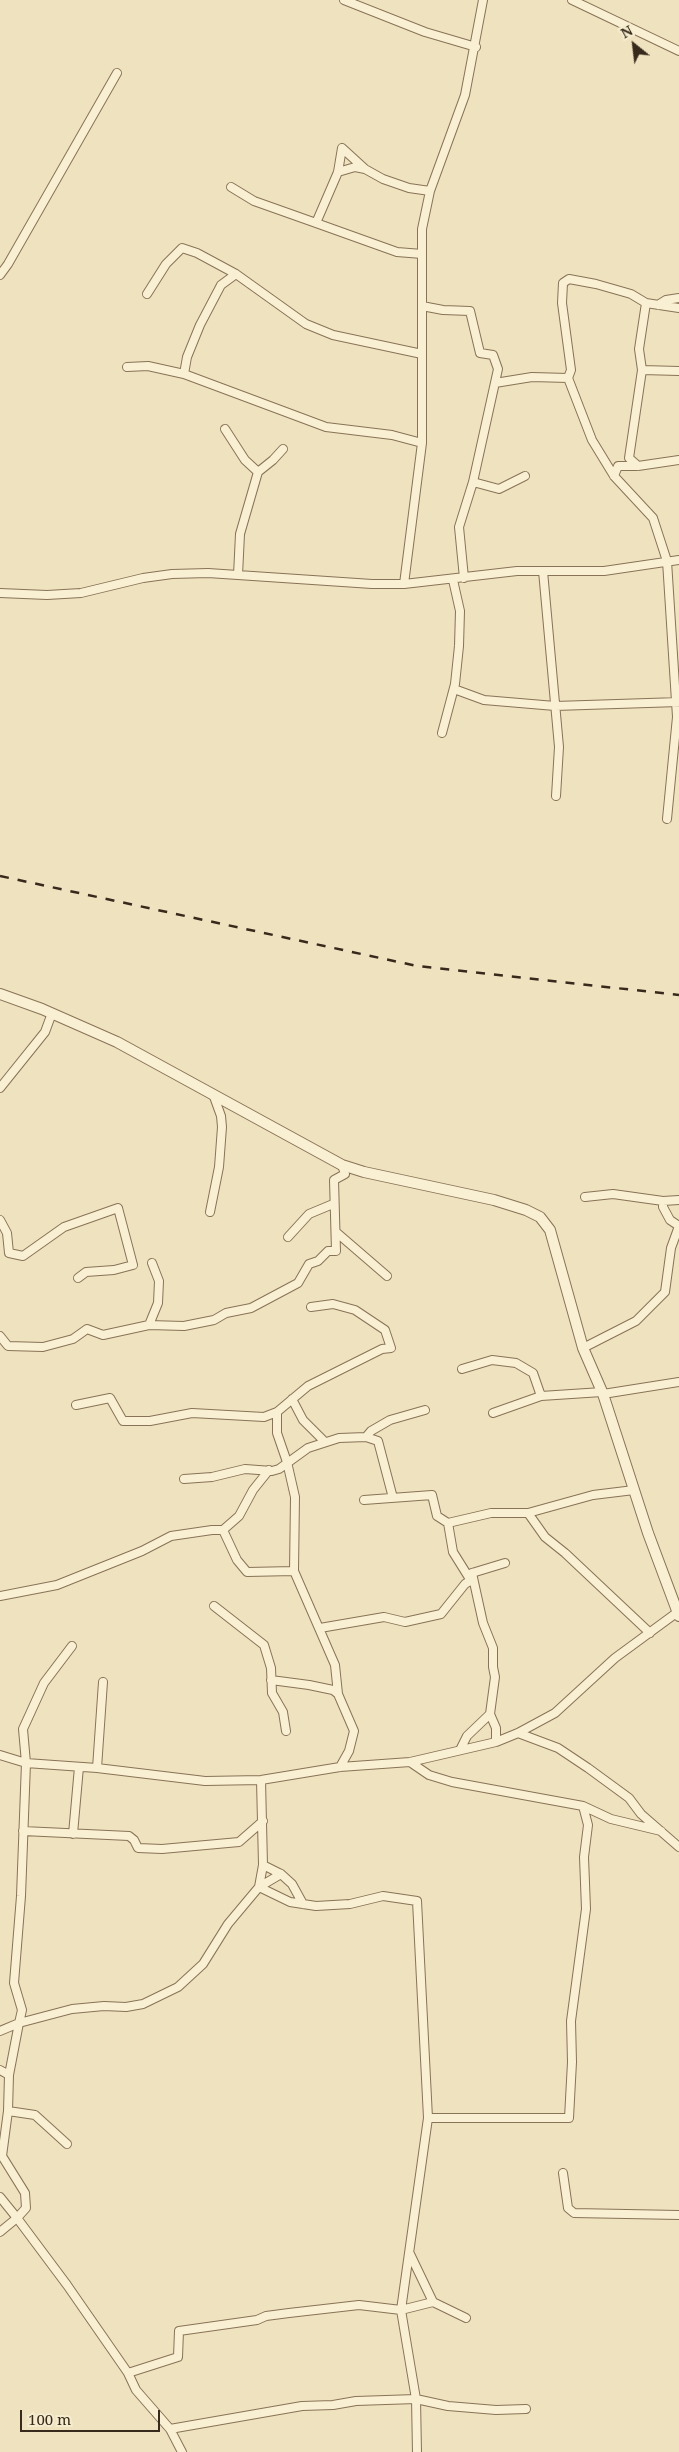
<!DOCTYPE html>
<html>
<head>
<meta charset="utf-8">
<style>
  body { margin:0 }
  #map { position:relative; width:679px; height:2452px; overflow:hidden; background:#efe2bf; font-family:"Noto Serif",serif }
  canvas { display:block }
  .north { position:absolute; left:609px; top:20px; width:50px; height:50px; -webkit-text-stroke:4px #f6ecce; paint-order:stroke; rotate:331deg; font-size:14px; font-weight:700; line-height:20px; text-align:center; color:#372a1c }
  .north::after { content:''; display:block; margin:auto; width:18px; height:22px; background:#372a1c; clip-path:polygon(50% 0,100% 100%,50% 72%,0 100%) }
  .scale { position:absolute; left:20px; top:2410px; width:140px; height:22px; box-sizing:border-box; border:2px solid #372a1c; border-top:0; padding-left:6px; font-size:15px; line-height:18px; white-space:nowrap; color:#372a1c; -webkit-text-stroke:4px #f6ecce; paint-order:stroke }
</style>
</head>
<body>
<div id="map">
<canvas width="679" height="2452"></canvas>
<div class="north">N</div>
<div class="scale">100 m</div>
</div>
<script>
const ctx = document.querySelector('canvas').getContext('2d');
ctx.lineJoin = 'round';
const shape = rows => new Path2D(rows.map(r => 'M' + r).join(''));
function stroke(path, color, width, dash) { ctx.strokeStyle = color; ctx.lineWidth = width; ctx.lineCap = dash ? 'butt' : 'round'; ctx.setLineDash(dash || []); ctx.stroke(path); }
const minor = shape([
  [344,0,425,32,476,47],
  [572,0,679,51],
  [338,172,355,167,365,169],
  [231,187,254,201,316,223,338,172,342,148,365,169,383,179,409,188,430,191],
  [316,223,397,252,422,254],
  [0,275,8,264,117,73],
  [147,294,166,264,182,248,197,253,236,274,306,324,333,335,422,354],
  [646,303,679,308],
  [658,305,666,300,679,298],
  [422,306,443,310,470,311,480,353,493,355,498,369,473,482],
  [127,367,148,366,184,374,326,427,392,435,422,443],
  [184,374,187,357,200,325,221,285,236,274],
  [568,378,571,370,562,303,563,283,569,279,596,284,631,294,646,303,639,349,642,370],
  [495,383,532,377,568,378,592,440,614,476,653,518,667,561,677,717,667,819],
  [225,429,245,460,258,472],
  [638,466,629,458,642,370,679,371],
  [614,476,618,466,638,466,679,460],
  [543,571,559,747,556,796],
  [238,575,240,534,258,472,273,460,283,449],
  [464,578,459,527,473,482,499,489,525,476],
  [404,584,422,443,422,229,430,191,465,95,483,0],
  [0,593,47,595,81,593,143,578,172,574,208,573,372,584,404,584,517,571,604,571,679,560],
  [454,689,484,700,555,706,679,702],
  [442,733,455,684,459,646,460,611,453,580],
  [0,1088,45,1032,52,1013],
  [585,1197,613,1194,663,1201,663,1207,670,1220,679,1226],
  [663,1201,679,1200],
  [210,1212,219,1167,222,1127,221,1116,213,1094],
  [0,1220,7,1233,9,1253,23,1256,64,1227,118,1208,133,1265,114,1270,86,1272,78,1278],
  [336,1232,387,1276],
  [288,1237,309,1214,333,1204],
  [149,1325,158,1303,159,1281,152,1263],
  [0,1336,8,1346,43,1347,73,1339,87,1329,103,1335,149,1325,184,1326,214,1320,226,1313,251,1308,298,1283,309,1264,318,1261,328,1251,336,1251,334,1180,345,1174,342,1165],
  [583,1348,636,1321,665,1292,671,1248,679,1226],
  [462,1369,492,1360,516,1363,533,1373,541,1396],
  [603,1394,679,1382],
  [292,1399,303,1420,325,1442],
  [76,1405,110,1398,123,1421,150,1421,192,1413,264,1417,277,1412,277,1433,287,1462,295,1497,294,1571,335,1665,338,1694,354,1731,349,1751,340,1767],
  [277,1412,308,1386,382,1349,391,1348,385,1330,355,1310,333,1304,311,1307],
  [493,1413,541,1396,602,1392],
  [366,1437,378,1441,393,1498],
  [184,1479,212,1477,245,1469,272,1471,279,1469,308,1448,339,1438,366,1437,371,1431,390,1420,425,1410],
  [364,1500,432,1495,437,1516,448,1523],
  [528,1513,593,1495,634,1490],
  [223,1530,239,1516,253,1490,269,1470],
  [472,1573,468,1576,453,1552,448,1523,491,1513,528,1513,545,1537,565,1553,650,1633],
  [0,1596,57,1585,142,1551,171,1536,212,1530,223,1530,237,1560,247,1572,294,1571],
  [214,1606,264,1645,271,1668,272,1693,283,1712,286,1731],
  [320,1628,384,1617,405,1622,441,1614,465,1584,473,1579],
  [271,1680,309,1685,333,1690,338,1694],
  [518,1733,558,1748,588,1768,629,1798,641,1814,679,1847],
  [496,1742,496,1728,490,1714,495,1677,493,1667,493,1648,483,1623,472,1573,505,1563],
  [460,1750,467,1736,490,1714],
  [0,1755,26,1763,97,1768,205,1781,261,1780,340,1767,410,1762,496,1742,518,1733,555,1713,615,1658,679,1611],
  [410,1762,429,1775,452,1782,583,1806,611,1819,661,1831],
  [97,1768,103,1682],
  [23,1831,129,1836,134,1840,138,1848,162,1849,239,1842,263,1821],
  [73,1834,79,1767],
  [263,1865,281,1874,292,1884,303,1904],
  [259,1887,290,1902,316,1906,350,1904,383,1896,417,1901,428,2118,401,2310,416,2399,417,2452],
  [259,1887,281,1874],
  [0,2031,19,2023,22,2010,14,1983,21,1896,26,1763,23,1729,44,1683,72,1646],
  [0,2070,9,2075,8,2111,35,2115,67,2144],
  [9,2075,19,2023,72,2009,104,2006,126,2007,143,2004,178,1987,203,1964,228,1924,259,1887,263,1865,261,1780],
  [8,2111,2,2156,25,2193,26,2208,17,2218,67,2285,128,2373,136,2390,170,2429,182,2452],
  [428,2118,569,2118,572,2062,571,2021,586,1909,584,1857,588,1825,583,1806],
  [563,2173,568,2208,574,2213,679,2215],
  [0,2197,17,2218,0,2232],
  [410,2254,433,2302,466,2318],
  [128,2373,178,2357,179,2331,257,2320,266,2316,289,2313,359,2305,401,2310,433,2302],
  [170,2429,302,2406,333,2405,356,2401,416,2399,448,2406,496,2410,526,2409]
]);
const tertiary = shape([
  [0,994,42,1009,117,1042,342,1165,364,1172,494,1200,526,1210,540,1217,550,1230,583,1348,603,1394,648,1533,679,1616]
]);
stroke(minor, '#887357', 10);
stroke(tertiary, '#887357', 12);
stroke(minor, '#f9efd2', 8);
stroke(tertiary, '#f9efd2', 10);
stroke(shape([
  [0,876,417,966,679,995]
]), '#372a1c', 2.5, [9, 9]);
</script>
</body>
</html>
